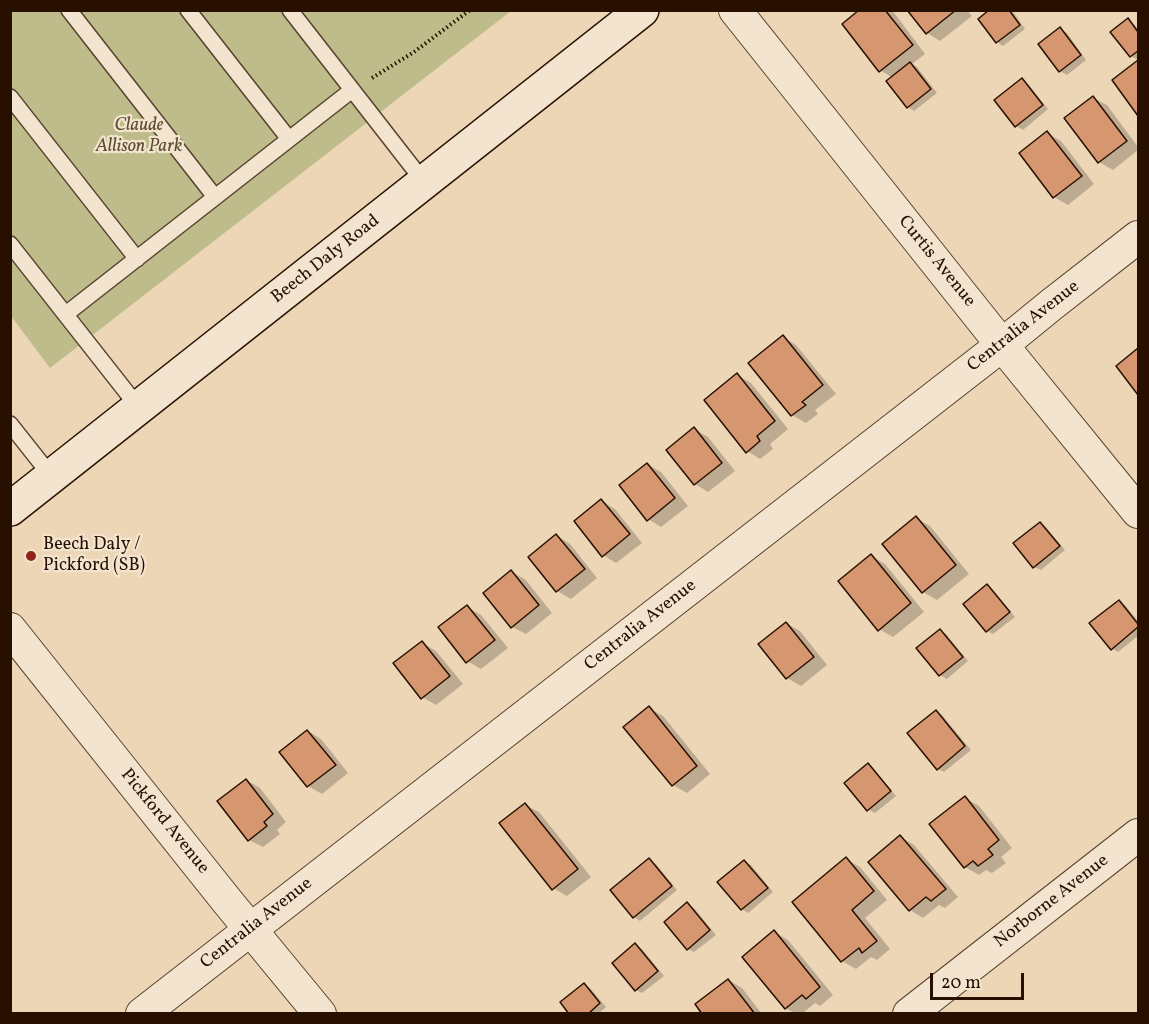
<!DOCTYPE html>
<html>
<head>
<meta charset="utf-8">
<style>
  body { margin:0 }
  #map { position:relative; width:1149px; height:1024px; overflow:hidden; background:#edd6b6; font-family:Vollkorn,serif }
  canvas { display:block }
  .frame { position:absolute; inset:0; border:12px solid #271000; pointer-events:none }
  .scale { position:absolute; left:930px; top:973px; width:94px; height:27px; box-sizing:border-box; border:3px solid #271000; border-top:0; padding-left:8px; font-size:18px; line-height:21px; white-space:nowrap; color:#271000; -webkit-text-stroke:4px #f3e4d0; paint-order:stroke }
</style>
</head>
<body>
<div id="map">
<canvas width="1149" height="1024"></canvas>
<div class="frame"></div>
<div class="scale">20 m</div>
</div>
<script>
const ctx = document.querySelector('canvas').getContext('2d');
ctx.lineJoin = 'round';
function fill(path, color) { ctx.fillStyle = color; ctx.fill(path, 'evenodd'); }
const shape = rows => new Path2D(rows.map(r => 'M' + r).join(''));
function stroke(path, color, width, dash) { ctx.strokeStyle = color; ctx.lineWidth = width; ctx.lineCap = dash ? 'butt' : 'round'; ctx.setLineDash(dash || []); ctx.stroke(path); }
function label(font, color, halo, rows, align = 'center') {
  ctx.font = font + ' Vollkorn,serif'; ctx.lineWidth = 4.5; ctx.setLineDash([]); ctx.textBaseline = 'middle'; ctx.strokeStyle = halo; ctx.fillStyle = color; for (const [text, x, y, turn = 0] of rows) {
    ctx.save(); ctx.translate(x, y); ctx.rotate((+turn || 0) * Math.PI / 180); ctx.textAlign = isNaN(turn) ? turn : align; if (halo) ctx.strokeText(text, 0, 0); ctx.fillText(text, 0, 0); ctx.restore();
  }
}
fill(shape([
  [11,11,511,11,50,368,11,316]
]), '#bebc8a');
fill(shape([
  [862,10,892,10,925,54,912,64,917,67,937,93,914,111,908,107,893,78,880,70],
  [909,10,967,10,972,16,940,41,927,33],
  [992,10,1012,10,1025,29,1003,46,997,42],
  [1128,20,1134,24,1138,29,1138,60,1131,56],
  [1060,29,1067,33,1086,60,1067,75,1060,71,1040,44],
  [1138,62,1138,113,1114,80],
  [1022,80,1028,84,1048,109,1023,130,1016,126],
  [1093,98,1107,105,1138,147,1138,150,1113,170,1099,162,1066,118],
  [1047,133,1061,141,1094,184,1068,205,1054,197],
  [783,337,796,345,836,394,815,410,818,414,806,423,792,415,750,363],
  [1138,350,1138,393,1118,366],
  [737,375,751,383,788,429,770,444,773,449,760,459,747,451],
  [694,429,708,437,735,471,708,492,695,484],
  [647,464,661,472,688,506,661,527,648,519],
  [602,501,615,509,642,543,616,563,603,555],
  [916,518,930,526,969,574,937,600,923,592],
  [1040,524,1046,527,1065,550,1041,570,1034,567],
  [557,536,570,544,597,578,571,599,557,591],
  [871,556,885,564,924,612,893,637,879,629],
  [511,572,525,579,552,613,526,634,512,627],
  [987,586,993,590,1015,617,993,634,987,631],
  [1119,602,1125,605,1138,621,1138,636,1118,652,1112,648],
  [467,607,481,615,508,648,481,669,467,661],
  [786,623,800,631,827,665,801,686,787,678],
  [940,631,946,634,968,661,947,679,940,675,918,648],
  [422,643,436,651,463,684,436,705,422,697],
  [649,708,663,716,710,774,687,793,673,785,625,727],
  [936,712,942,715,971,750,944,772,938,769],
  [308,731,321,739,348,773,322,794,308,786,281,752],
  [868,765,874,769,896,796,875,813,868,809],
  [246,780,260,788,286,822,277,830,280,834,263,847,249,840],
  [965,798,979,806,1012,848,1001,857,1006,863,992,873,986,870,979,875,965,867],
  [525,805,539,812,591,877,567,896,553,888],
  [901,837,914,845,958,897,945,908,939,905,923,918,910,910],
  [846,859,860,867,887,900,865,918,890,949,877,960,871,957,856,969,842,961,794,902],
  [649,860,656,864,677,890,640,921,634,917],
  [744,861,751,865,773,892,748,913,742,909],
  [687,904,694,908,716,935,694,952,688,949],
  [774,932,788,940,833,995,820,1006,815,1003,802,1014,796,1014,786,1008],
  [636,945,642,949,664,976,642,993,636,990],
  [728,980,742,988,762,1014,704,1014],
  [584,984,590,988,606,1007,598,1014,571,1014]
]), '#0003');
const building = shape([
  [859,10,885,10,913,45,879,72,842,24,859,10],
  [907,10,956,10,926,34,907,10],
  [989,10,1009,10,1020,25,996,43,978,19,989,10],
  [1128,18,1138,32,1138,51,1130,57,1110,32,1128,18],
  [1060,27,1081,55,1059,72,1038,44,1060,27],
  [1138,60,1138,116,1112,80,1138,60],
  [910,62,931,89,907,108,886,81,910,62],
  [1022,78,1043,105,1015,127,994,100,1022,78],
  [1093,96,1127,141,1098,163,1064,118,1093,96],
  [1047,131,1082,176,1053,198,1019,153,1047,131],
  [783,335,823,385,802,402,806,405,791,416,748,363,783,335],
  [1138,348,1138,395,1116,366,1138,348],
  [737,373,775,421,757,436,760,441,746,453,704,400,737,373],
  [694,427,722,463,694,485,666,450,694,427],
  [647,463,675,498,647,521,619,485,647,463],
  [601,499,630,534,602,557,574,521,601,499],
  [916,516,956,565,922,593,882,544,916,516],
  [1040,522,1060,546,1033,568,1013,543,1040,522],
  [556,534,585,569,556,592,528,557,556,534],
  [871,554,911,603,878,631,838,581,871,554],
  [511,570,539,605,511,628,483,593,511,570],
  [987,584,1010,612,986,632,963,604,987,584],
  [1119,600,1138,624,1138,627,1111,650,1089,623,1119,600],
  [467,605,495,640,466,663,438,627,467,605],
  [786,622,814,657,786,679,758,644,786,622],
  [940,629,963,657,939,676,916,648,940,629],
  [422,641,450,676,421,699,393,663,422,641],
  [649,706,697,766,672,786,623,727,649,706],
  [936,710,965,746,937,770,907,733,936,710],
  [307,730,336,765,307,787,279,752,307,730],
  [868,763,891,791,867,811,844,783,868,763],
  [246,779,273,814,264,822,267,826,248,841,217,801,246,779],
  [965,796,999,840,988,849,993,855,978,866,973,861,964,868,929,824,965,796],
  [525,803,578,869,552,890,499,823,525,803],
  [900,835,946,889,931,901,926,897,909,911,868,862,900,835],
  [846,857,874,891,852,910,877,941,862,953,859,948,841,962,792,902,846,857],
  [649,858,672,886,633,918,610,890,649,858],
  [744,860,768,888,741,910,717,882,744,860],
  [687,902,710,930,687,950,664,922,687,902],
  [774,930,820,987,806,999,802,995,785,1009,742,957,774,930],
  [635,943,658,971,635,991,612,963,635,943],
  [728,979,755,1014,702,1014,695,1004,728,979],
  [584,983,600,1003,588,1014,569,1014,560,1002,584,983]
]);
fill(building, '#d69670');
stroke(building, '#271000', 1.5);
const lane = shape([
  [69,10,215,197],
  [188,10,289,139],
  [290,10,424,182],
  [10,97,137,259],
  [10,244,139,408],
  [66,314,352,90],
  [10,424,52,477]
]);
const street = shape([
  [735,10,1002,345,1138,512],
  [10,629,227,901,320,1014],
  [142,1014,1002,345,1051,305,1138,237],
  [909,1014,1138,835]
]);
const secondary = shape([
  [10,509,642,10]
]);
stroke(lane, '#58422e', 18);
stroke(street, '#58422e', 34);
stroke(secondary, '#271000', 36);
stroke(shape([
  [372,78,414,52,470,10]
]), '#271000', 4, [1.5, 3]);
stroke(lane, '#f3e4d0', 15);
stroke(street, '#f3e4d0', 32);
stroke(secondary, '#f3e4d0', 33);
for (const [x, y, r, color] of [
  [31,556,6,"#8f2418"]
]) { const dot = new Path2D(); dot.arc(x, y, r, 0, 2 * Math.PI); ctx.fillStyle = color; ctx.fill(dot); stroke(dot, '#f3e4d0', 2); }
label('italic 18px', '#5c4c30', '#f3e4d0', [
  ["Claude",139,127],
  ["Allison Park",139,148]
]);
label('18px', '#271000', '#f3e4d0', [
  ["Beech Daly Road",326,260,-38],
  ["Curtis Avenue",936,262,51],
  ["Centralia Avenue",1024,327,-38],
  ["Centralia Avenue",641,626,-38],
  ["Pickford Avenue",164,822,51],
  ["Norborne Avenue",1052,902,-38],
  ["Centralia Avenue",257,924,-38]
]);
label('18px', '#271000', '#f3e4d0', [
  ["Beech Daly /",43,546],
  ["Pickford (SB)",43,567]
], 'left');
</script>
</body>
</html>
